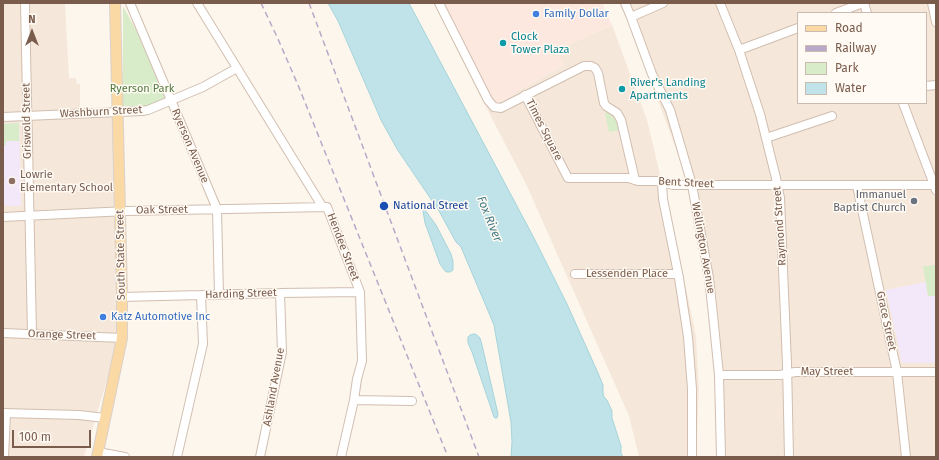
<!DOCTYPE html>
<html>
<head>
<meta charset="utf-8">
<style>
  body { margin:0 }
  #map { position:relative; width:939px; height:460px; overflow:hidden; background:#fdf6ec; font-family:"Fira Sans",sans-serif }
  canvas { display:block }
  .frame { position:absolute; inset:0; border:4px solid #7a5c4d; pointer-events:none }
  .legend { position:absolute; left:797px; top:12px; width:130px; height:92px; box-sizing:border-box; background:#fffaf3; border:1px solid #cabbb1; margin:0; padding:5px 7px; list-style:none; font-size:12px; color:#7a5c4d }
  .legend li { display:flex; align-items:center; gap:8px; height:20px }
  .legend b { width:20px; border:1px solid #cabbb1 }
  .north { position:absolute; left:12px; top:12px; width:40px; height:40px; -webkit-text-stroke:3px #fffaf3; paint-order:stroke; rotate:0deg; font-size:11px; font-weight:700; line-height:16px; text-align:center; color:#7a5c4d }
  .north::after { content:''; display:block; margin:auto; width:14px; height:18px; background:#7a5c4d; clip-path:polygon(50% 0,100% 100%,50% 72%,0 100%) }
  .scale { position:absolute; left:12px; top:430px; width:79px; height:18px; box-sizing:border-box; border:2px solid #7a5c4d; border-top:0; padding-left:5px; font-size:12px; line-height:14px; white-space:nowrap; color:#7a5c4d; -webkit-text-stroke:3px #fffaf3; paint-order:stroke }
</style>
</head>
<body>
<div id="map">
<canvas width="939" height="460"></canvas>
<div class="frame"></div>
<ul class="legend">
<li><b style="height:5px;background:#fbd9a5"></b>Road</li>
<li><b style="height:5px;background:#b9a8c9"></b>Railway</li>
<li><b style="height:11px;background:#d8ecc9"></b>Park</li>
<li><b style="height:11px;background:#bfe3e8"></b>Water</li>
</ul>
<div class="north">N</div>
<div class="scale">100 m</div>
</div>
<script>
const ctx = document.querySelector('canvas').getContext('2d');
ctx.lineJoin = 'round';
function fill(path, color) { ctx.fillStyle = color; ctx.fill(path, 'evenodd'); }
const shape = rows => new Path2D(rows.map(r => 'M' + r).join(''));
function stroke(path, color, width, dash) { ctx.strokeStyle = color; ctx.lineWidth = width; ctx.lineCap = dash ? 'butt' : 'round'; ctx.setLineDash(dash || []); ctx.stroke(path); }
function label(font, color, halo, rows, align = 'center') {
  ctx.font = font + ' "Fira Sans",sans-serif'; ctx.lineWidth = 3; ctx.setLineDash([]); ctx.textBaseline = 'middle'; ctx.strokeStyle = halo; ctx.fillStyle = color; for (const [text, x, y, turn = 0] of rows) {
    ctx.save(); ctx.translate(x, y); ctx.rotate((+turn || 0) * Math.PI / 180); ctx.textAlign = isNaN(turn) ? turn : align; if (halo) ctx.strokeText(text, 0, 0); ctx.fillText(text, 0, 0); ctx.restore();
  }
}
fill(shape([
  [3,3,65,3,69,78,76,78,77,84,80,84,80,117,112,117,117,237,118,343,84,457,3,457],
  [622,3,936,3,936,457,718,457,717,376,707,279,687,179],
  [798,13,926,13,926,103,798,103],
  [612,25,647,120,677,245,696,336,699,389,696,457,639,457,629,416,527,186,487,109,563,65,557,50]
]), '#f5e8da');
fill(shape([
  [434,3,602,3,612,25,558,50,563,65,487,109]
]), '#fde8e0');
fill(shape([
  [19,123,21,206,3,206,3,124],
  [926,282,928,296,936,296,936,363,902,363,886,290]
]), '#f3e8fa');
fill(shape([
  [123,6,137,32,166,99,147,106,137,107,123,106],
  [610,112,615,115,618,120,620,130,609,132,605,113],
  [19,123,19,141,6,141,6,145,3,146,3,124],
  [936,265,936,296,928,296,923,266]
]), '#d8ecc9');
const water = shape([
  [328,3,409,3,535,240,567,304,598,373,603,385,603,393,604,397,607,400,612,411,612,418,621,446,621,453,623,457,511,457,512,442,511,422,494,325,461,247,456,242,439,211,397,149,381,120,338,21,328,3],
  [424,209,425,210,436,225,451,254,453,261,453,270,450,272,447,272,445,271,440,264,425,223,423,211,424,209],
  [474,334,477,335,480,338,482,345,498,414,497,418,495,418,494,417,472,352,468,343,468,337,470,335,474,334]
]);
fill(water, '#bfe3e8');
stroke(water, '#a5d3da', 1);
const minor = shape([
  [25,3,32,334],
  [130,3,217,209,219,295],
  [197,3,322,206],
  [439,3,488,100,494,107,501,108,584,66,591,66,595,68,598,73,604,103,606,106,617,113,621,120,635,180],
  [625,3,631,17,652,74,670,110,692,185,709,278,713,315,719,375,721,457],
  [720,3,739,50,760,114,776,178,780,198,787,364,789,457],
  [864,3,867,13],
  [932,3,936,22],
  [836,13,863,3],
  [631,17,663,3],
  [739,50,798,28],
  [926,86,936,85],
  [525,95,568,178,628,178,638,181,657,181,673,185,936,185],
  [903,103,936,190],
  [3,117,142,111,148,110,203,87,237,68],
  [766,138,832,116],
  [662,183,663,199,679,278,688,337,692,389,692,457],
  [857,186,897,372,906,457],
  [3,217,127,211,327,207,360,292,362,361,357,379,354,400,341,457],
  [575,274,678,274],
  [122,297,280,293,360,292],
  [3,333,122,338],
  [719,375,780,375,795,372,936,372],
  [354,400,412,401],
  [3,413,79,415,105,418],
  [98,452,125,457],
  [4,457,6,413],
  [177,457,203,344,201,295],
  [260,457,282,352,280,293]
]);
const major = shape([
  [97,457,122,338,122,297,115,3]
]);
stroke(minor, '#d1beb0', 10);
stroke(major, '#dad1cd', 12);
stroke(minor, '#fff', 8);
stroke(major, '#fbd9a5', 10);
stroke(shape([
  [261,3,278,39,298,85,448,457],
  [309,3,479,457]
]), '#b9a8c9', 1.5, [6, 4]);
for (const [x, y, r, color] of [
  [536,14,4,"#3f7fe0"],
  [503,43,4,"#0f9aa8"],
  [622,89,4,"#0f9aa8"],
  [12,181,4,"#8d6e63"],
  [914,201,4,"#6b7280"],
  [384,206,5,"#1a4fb4"],
  [103,317,4,"#3f7fe0"]
]) { const dot = new Path2D(); dot.arc(x, y, r, 0, 2 * Math.PI); ctx.fillStyle = color; ctx.fill(dot); stroke(dot, '#fffaf3', 1.5); }
label('11px', '#366cbe', '#fffaf3', [
  ["Family Dollar",544,14],
  ["Katz Automotive Inc",111,317]
], 'left');
label('11px', '#0d838f', '#fffaf3', [
  ["Clock",511,37],
  ["Tower Plaza",511,50],
  ["River's Landing",630,83],
  ["Apartments",630,96]
], 'left');
label('11px', '#537a41', '#fffaf3', [
  ["Ryerson Park",142,89]
]);
label('11px', '#7a5c4d', '#fffaf3', [
  ["Washburn Street",101,112,-3],
  ["Griswold Street",27,121,-91],
  ["Times Square",544,130,63],
  ["Ryerson Avenue",190,146,67],
  ["Bent Street",686,183,3],
  ["Oak Street",162,210,-1],
  ["Raymond Street",780,226,-94],
  ["Hendee Street",343,247,69],
  ["Wellington Avenue",703,248,80],
  ["South State Street",121,255,-91],
  ["Lessenden Place",627,274],
  ["Harding Street",241,294,-2],
  ["Grace Street",886,321,78],
  ["Orange Street",62,335,2],
  ["May Street",827,372],
  ["Ashland Avenue",274,387,-80]
]);
label('11px', '#785e54', '#fffaf3', [
  ["Lowrie",20,175],
  ["Elementary School",20,188]
], 'left');
label('11px', '#5b616d', '#fffaf3', [
  ["Immanuel",906,195],
  ["Baptist Church",906,208]
], 'right');
label('11px', '#164399', '#fffaf3', [
  ["National Street",393,206]
], 'left');
label('italic 12px', '#437c86', '#fffaf3', [
  ["Fox River",489,219,68]
]);
</script>
</body>
</html>
